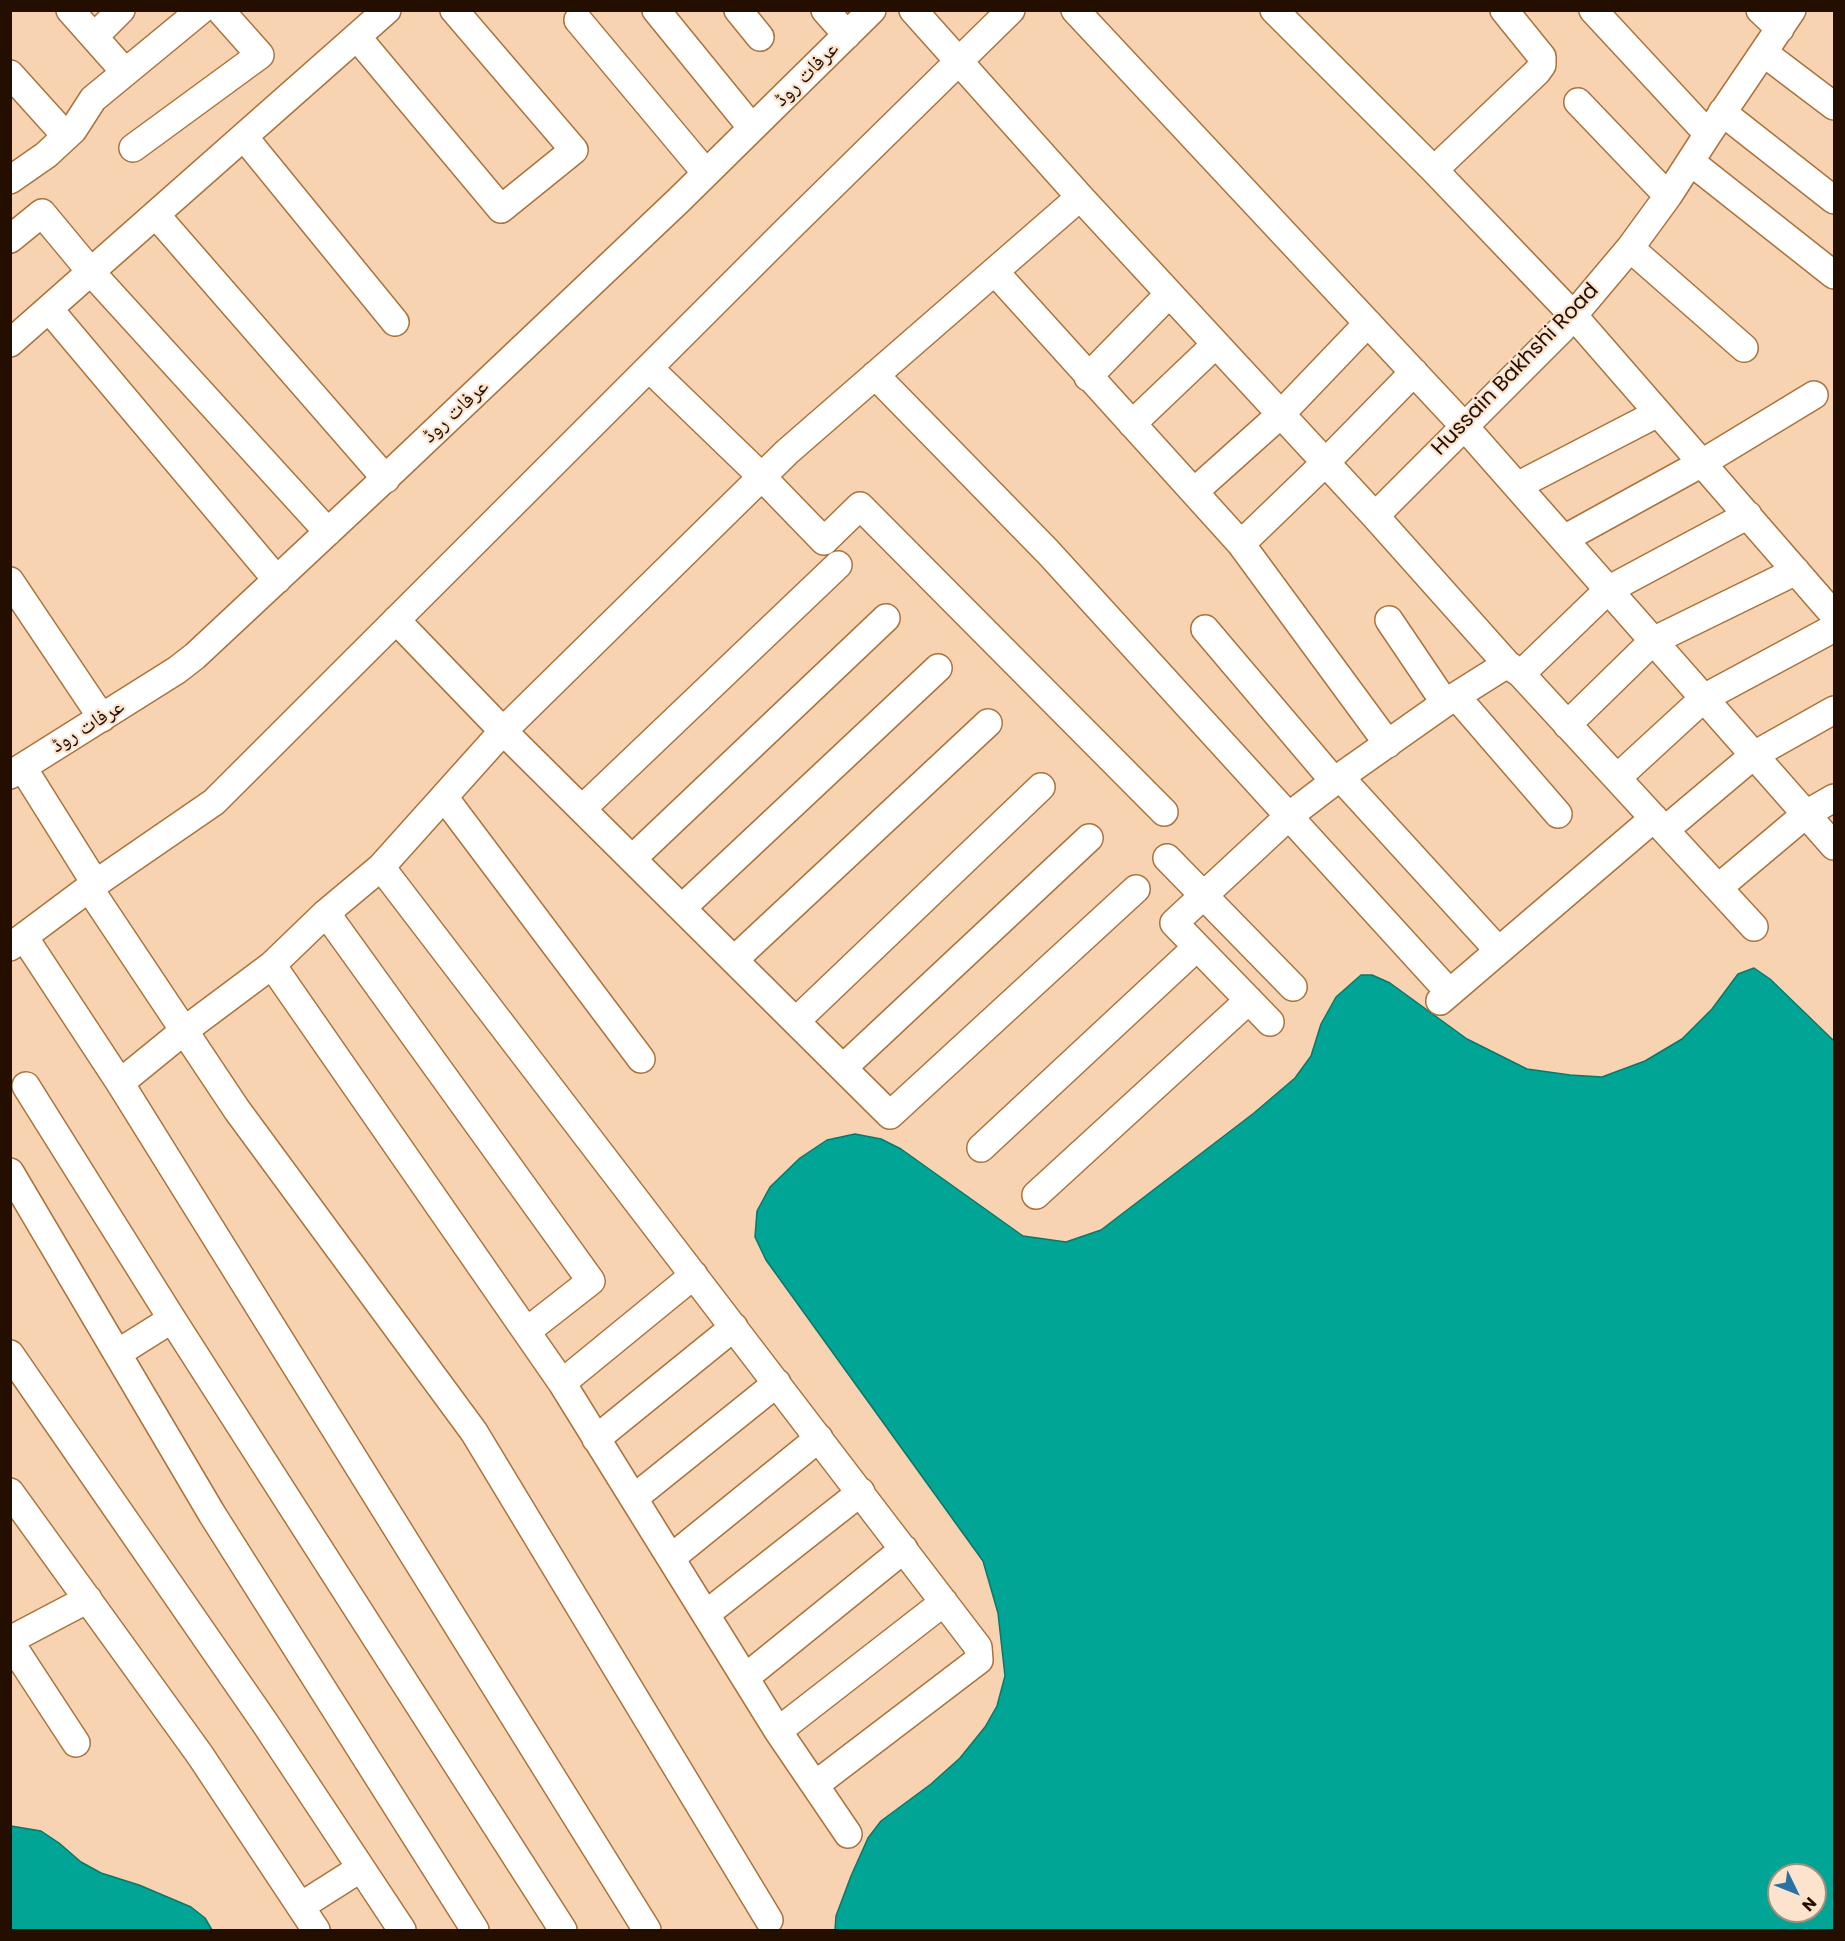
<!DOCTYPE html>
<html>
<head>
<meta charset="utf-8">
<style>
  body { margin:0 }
  #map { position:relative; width:1845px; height:1941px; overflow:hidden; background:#f8d3b2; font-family:Poppins,sans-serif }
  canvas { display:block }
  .frame { position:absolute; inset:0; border:12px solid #230e00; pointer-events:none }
  .north { position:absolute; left:1767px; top:1863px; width:60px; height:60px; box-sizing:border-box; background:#fce3cd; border:2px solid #a58e7b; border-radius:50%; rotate:133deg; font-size:16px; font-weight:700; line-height:24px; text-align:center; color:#230e00 }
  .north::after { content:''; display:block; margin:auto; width:21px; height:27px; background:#2972a6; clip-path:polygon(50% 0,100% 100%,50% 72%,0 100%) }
</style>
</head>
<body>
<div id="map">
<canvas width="1845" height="1941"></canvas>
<div class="frame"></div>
<div class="north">N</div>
</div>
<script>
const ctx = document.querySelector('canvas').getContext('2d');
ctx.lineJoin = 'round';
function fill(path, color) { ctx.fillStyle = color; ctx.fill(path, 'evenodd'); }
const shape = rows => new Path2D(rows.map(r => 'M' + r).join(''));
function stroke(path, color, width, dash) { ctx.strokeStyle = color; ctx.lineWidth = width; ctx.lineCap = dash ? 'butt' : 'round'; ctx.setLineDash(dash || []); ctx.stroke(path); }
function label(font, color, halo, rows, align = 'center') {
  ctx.font = font + ' Poppins,"Noto Naskh Arabic",sans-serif'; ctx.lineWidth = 4.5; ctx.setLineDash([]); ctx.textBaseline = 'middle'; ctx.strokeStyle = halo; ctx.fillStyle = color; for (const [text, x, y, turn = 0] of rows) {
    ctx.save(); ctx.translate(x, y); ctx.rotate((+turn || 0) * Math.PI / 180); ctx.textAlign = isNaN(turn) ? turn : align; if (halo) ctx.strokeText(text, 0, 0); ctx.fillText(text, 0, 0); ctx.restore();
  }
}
const water = shape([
  [1754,968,1770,979,1834,1041,1834,1930,835,1930,836,1916,851,1876,868,1838,881,1821,931,1784,960,1758,985,1727,997,1706,1005,1676,998,1613,983,1561,766,1260,755,1237,757,1211,770,1187,800,1158,827,1140,855,1134,881,1139,901,1149,1023,1236,1066,1242,1101,1230,1254,1113,1295,1078,1311,1056,1321,1024,1336,997,1361,975,1372,975,1390,983,1467,1039,1527,1069,1570,1075,1602,1077,1645,1061,1682,1039,1712,1009,1738,974,1754,968],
  [1779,1875,1815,1875,1815,1911,1779,1911,1779,1875],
  [11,1826,41,1831,59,1843,81,1862,101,1873,139,1885,191,1907,205,1918,212,1930,11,1930,11,1826]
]);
fill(water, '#00a595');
stroke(water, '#0a7868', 1.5);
const minor = shape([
  [70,10,125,72],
  [656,10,752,128],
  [738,10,760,37],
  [825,10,847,35],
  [913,10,1080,197,1375,516,1507,664,1521,674,1754,927],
  [1075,10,1464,426,1834,846],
  [1274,10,1434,170,1573,315,1834,615],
  [1593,10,1708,134],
  [1760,10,1780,29],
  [578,20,706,173],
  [94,37,121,10],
  [357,37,501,209,574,150,454,10],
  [1764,53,1834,106],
  [10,74,66,136],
  [1578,102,1668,196],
  [1722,112,1834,200],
  [244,137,395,322],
  [133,148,260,55,220,10],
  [1691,162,1834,275],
  [1434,170,1537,72,1542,65,1542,57,1504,10],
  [10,180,46,155,73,130,93,99,201,10],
  [156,215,386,479],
  [10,239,42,213,91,272,328,532],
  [1630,248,1744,348],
  [995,272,1241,544,1388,744],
  [49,309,277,580],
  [10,343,387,10],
  [649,368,762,477,824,541,860,506,1164,812],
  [875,375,1048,552,1449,992],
  [1088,377,1169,294],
  [1132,424,1216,344],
  [1517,486,1658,413],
  [1195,491,1281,414,1368,323],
  [1375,516,1561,330,1630,248,1668,196,1708,134,1792,10],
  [1564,539,1702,463,1814,395],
  [1241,544,1325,463,1414,372],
  [10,581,102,718],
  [396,620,503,731,890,1115,1136,889],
  [1389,620,1445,703],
  [1205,629,1334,781],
  [1521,674,1608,590,1748,515],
  [1456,696,1558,814],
  [1567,725,1653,641,1796,571],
  [23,768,95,883],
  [10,775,177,670,195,656,393,471,679,200,872,10],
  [1340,777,1498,950],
  [1617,778,1704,698,1834,628],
  [444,797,641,1059],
  [582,809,838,565],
  [1665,830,1754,755,1834,710],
  [1167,858,1293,987],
  [632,859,886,618],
  [381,867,978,1647,979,1660,815,1785],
  [89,888,237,1110,474,1432,769,1920],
  [1718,888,1806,814,1834,798],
  [682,908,938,668],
  [326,913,591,1281,527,1331],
  [24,937,120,1083,647,1930],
  [10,947,89,888,214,802,788,229,1011,10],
  [734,960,988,723],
  [272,965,562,1383,778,1731,848,1834],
  [1440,1001,1654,818],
  [796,1021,1041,787],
  [1270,1022,1174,923,1289,816,1340,777,1445,703,1507,664],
  [843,1068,1089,838],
  [120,1083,185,1030,272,965,326,913,381,867,503,731,787,452,1080,197],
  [26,1086,172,1319,563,1930],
  [981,1148,1197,947],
  [10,1172,212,1514,475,1930],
  [1036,1195,1249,1000],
  [118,1353,172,1319],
  [10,1354,265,1723,402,1930],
  [562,1383,694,1275],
  [596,1439,734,1327],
  [10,1492,200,1755,316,1930],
  [634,1498,777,1383],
  [671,1558,819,1438],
  [706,1614,861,1492],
  [10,1640,88,1599],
  [10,1642,76,1743],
  [746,1677,904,1549],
  [778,1731,944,1602],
  [301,1906,361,1868]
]);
stroke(minor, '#ab733b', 30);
stroke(minor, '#fff', 27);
label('21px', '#230e00', '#fce3cd', [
  ["عرفات روڈ",807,75,-45],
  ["Hussain Bakhshi Road",1516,370,-46],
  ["عرفات روڈ",456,412,-43],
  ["عرفات روڈ",88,727,-32]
]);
</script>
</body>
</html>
